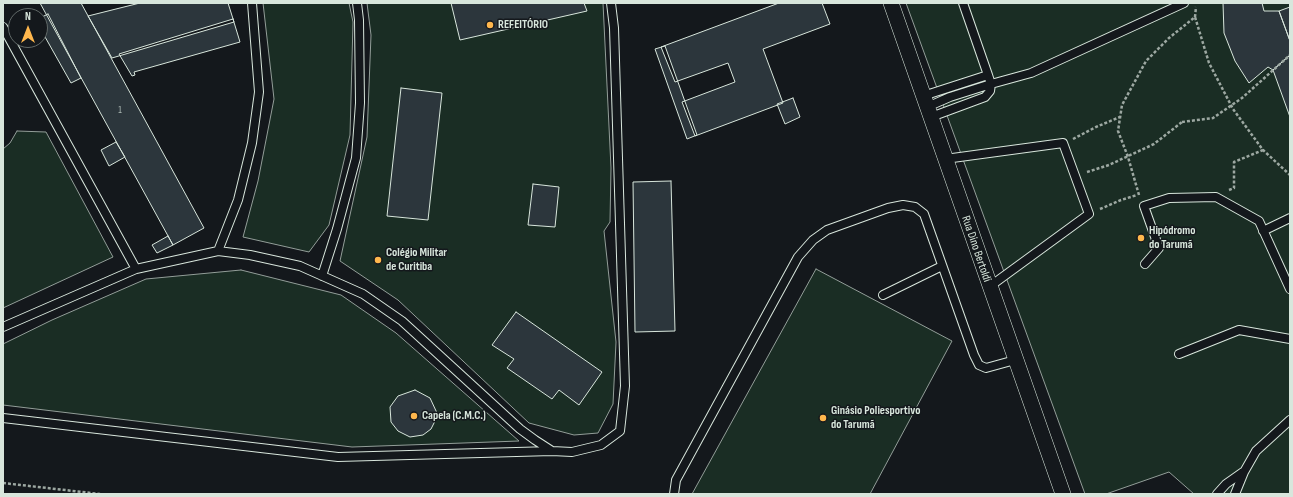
<!DOCTYPE html>
<html>
<head>
<meta charset="utf-8">
<style>
  body { margin:0 }
  #map { position:relative; width:1293px; height:497px; overflow:hidden; background:#14181c; font-family:"Sofia Sans Condensed",sans-serif }
  canvas { display:block }
  .frame { position:absolute; inset:0; border:4px solid #d8e6dc; pointer-events:none }
  .north { position:absolute; left:8px; top:8px; width:40px; height:40px; box-sizing:border-box; background:#14181c; border:1px solid #626a69; border-radius:50%; rotate:0deg; font-size:11px; font-weight:700; line-height:16px; text-align:center; color:#d8e6dc }
  .north::after { content:''; display:block; margin:auto; width:14px; height:18px; background:#ffb74d; clip-path:polygon(50% 0,100% 100%,50% 72%,0 100%) }
</style>
</head>
<body>
<div id="map">
<canvas width="1293" height="497"></canvas>
<div class="frame"></div>
<div class="north">N</div>
</div>
<script>
const ctx = document.querySelector('canvas').getContext('2d');
ctx.lineJoin = 'round';
function fill(path, color) { ctx.fillStyle = color; ctx.fill(path, 'evenodd'); }
const shape = rows => new Path2D(rows.map(r => 'M' + r).join(''));
function stroke(path, color, width, dash) { ctx.strokeStyle = color; ctx.lineWidth = width; ctx.lineCap = dash ? 'butt' : 'round'; ctx.setLineDash(dash || []); ctx.stroke(path); }
function label(font, color, halo, rows, align = 'center') {
  ctx.font = font + ' "Sofia Sans Condensed",sans-serif'; ctx.lineWidth = 3; ctx.setLineDash([]); ctx.textBaseline = 'middle'; ctx.strokeStyle = halo; ctx.fillStyle = color; for (const [text, x, y, turn = 0] of rows) {
    ctx.save(); ctx.translate(x, y); ctx.rotate((+turn || 0) * Math.PI / 180); ctx.textAlign = isNaN(turn) ? turn : align; if (halo) ctx.strokeText(text, 0, 0); ctx.fillText(text, 0, 0); ctx.restore();
  }
}
const green = shape([
  [263,3,349,3,353,22,350,135,329,225,309,252,243,237,258,181,274,99,263,3],
  [367,3,603,3,611,168,610,222,604,231,616,342,613,404,598,433,574,435,529,423,398,300,340,261,367,137,371,35,367,3],
  [906,3,1290,3,1290,494,1194,494,1169,472,1106,494,1085,494,906,3],
  [17,131,46,132,113,257,3,308,3,149,10,143,17,131],
  [816,269,952,341,870,494,692,494,816,269],
  [241,270,341,295,396,333,519,441,352,447,3,405,3,344,52,320,146,279,241,270]
]);
fill(green, '#1a2d24');
stroke(green, '#939e99', 1);
const building = shape([
  [40,3,81,3,204,228,173,245,40,3],
  [140,3,228,3,234,22,112,58,88,16,140,3],
  [451,3,584,3,587,11,460,40,451,3],
  [779,3,822,3,830,24,763,49,783,103,695,136,682,102,735,82,728,63,675,82,661,47,779,3],
  [1223,3,1262,3,1264,11,1279,11,1290,41,1290,55,1273,70,1268,67,1249,83,1235,61,1224,33,1223,3],
  [1290,7,1290,41,1279,11,1290,7],
  [48,14,81,78,71,83,40,28,40,18,48,14],
  [233,19,240,42,134,72,135,75,132,76,119,54,233,19],
  [665,46,697,135,687,139,655,49,665,46],
  [1290,55,1290,117,1273,70,1290,55],
  [401,88,442,93,428,220,387,216,401,88],
  [793,98,800,117,785,124,777,104,793,98],
  [116,142,125,157,109,166,101,150,116,142],
  [671,181,675,331,635,332,633,182,671,181],
  [533,184,559,187,555,227,528,225,533,184],
  [168,236,173,245,157,253,152,245,168,236],
  [516,312,602,372,579,405,559,390,552,399,507,368,514,359,492,345,516,312],
  [415,390,430,398,437,413,436,419,431,429,423,435,410,437,398,431,391,422,390,407,398,396,415,390]
]);
fill(building, '#2c363c');
stroke(building, '#d8e6dc', 1);
const lane = shape([
  [963,3,988,75],
  [3,27,136,269],
  [923,96,988,75,991,84,990,91,985,97,931,117],
  [927,107,950,97,991,84,1031,73,1184,3],
  [945,159,1063,143,1089,214,989,287],
  [1263,231,1290,218],
  [218,251,238,200,252,143,259,92,252,3],
  [1145,264,1159,248,1144,206,1169,198,1216,197,1259,221,1290,289],
  [322,276,337,229,356,158,360,103,359,20,357,3],
  [883,295,942,266],
  [3,327,136,269,218,251,250,255,300,266,363,294,402,321,520,429,535,440,552,451,572,452,601,445,620,431,625,386,614,28,611,3],
  [1179,354,1239,330,1290,339],
  [3,418,338,457,552,451],
  [674,494,676,480,798,257,813,240,827,230,888,208,903,205,915,207,924,214,974,355,979,365,986,368,1015,360],
  [1217,494,1226,484,1243,472],
  [1235,494,1244,472,1256,451,1290,420]
]);
const street = shape([
  [891,3,1063,494]
]);
stroke(lane, '#d8e6dc', 10);
stroke(street, '#d8e6dc', 16);
stroke(shape([
  [1195,17,1196,7],
  [1073,139,1096,127,1120,117],
  [1087,172,1109,165,1154,144,1182,122],
  [1229,190,1234,188,1234,162,1263,150],
  [1139,195,1128,157,1118,131,1122,105,1146,61,1169,38,1195,17,1209,63,1233,109,1263,150,1290,175],
  [1100,209,1121,200,1137,195],
  [3,483,100,494]
]), '#9da8a2', 2.5, [3, 2]);
stroke(lane, '#14181c', 8);
stroke(street, '#14181c', 15);
stroke(shape([
  [1182,122,1213,118,1242,98,1290,55]
]), '#9da8a2', 2.5, [3, 2]);
for (const [x, y, r, color] of [
  [490,25,4,"#ffb74d"],
  [1141,238,4,"#ffb74d"],
  [378,260,4,"#ffb74d"],
  [414,416,4,"#ffb74d"],
  [823,418,4,"#ffb74d"]
]) { const dot = new Path2D(); dot.arc(x, y, r, 0, 2 * Math.PI); ctx.fillStyle = color; ctx.fill(dot); stroke(dot, '#14181c', 1.5); }
label('10px', '#adbab4', null, [
  ["1",120,110]
]);
label('bold 12px', '#d8e6dc', '#14181c', [
  ["REFEITÓRIO",498,25],
  ["Hipódromo",1149,231],
  ["do Tarumã",1149,245],
  ["Colégio Militar",386,253],
  ["de Curitiba",386,267],
  ["Ginásio Poliesportivo",831,411],
  ["do Tarumã",831,425],
  ["Capela (C.M.C.)",422,416]
], 'left');
label('12px', '#d8e6dc', '#14181c', [
  ["Rua Dino Bertoldi",976,249,71]
]);
</script>
</body>
</html>
